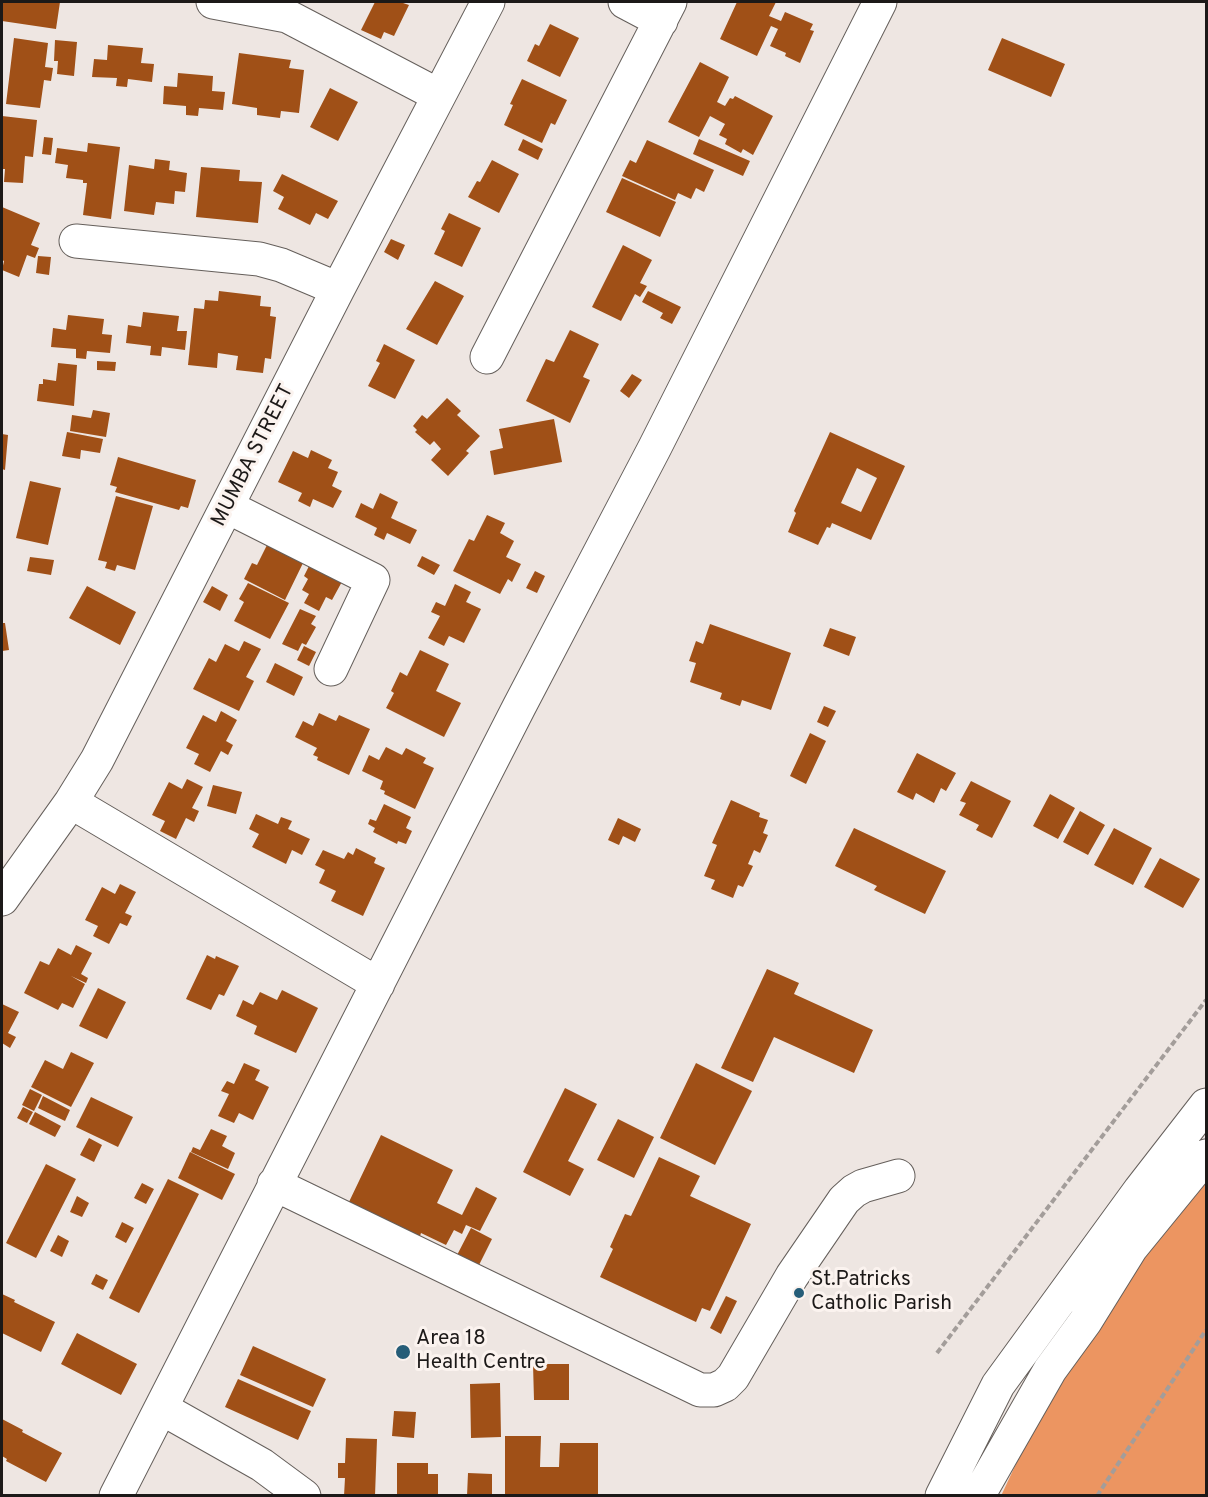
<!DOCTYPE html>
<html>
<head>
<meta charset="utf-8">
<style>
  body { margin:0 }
  #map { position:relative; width:1208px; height:1497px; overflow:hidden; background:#eee6e2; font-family:Overpass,sans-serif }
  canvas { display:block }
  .frame { position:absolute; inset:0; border:3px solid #1c1918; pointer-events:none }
</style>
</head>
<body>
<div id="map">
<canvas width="1208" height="1497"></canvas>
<div class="frame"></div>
</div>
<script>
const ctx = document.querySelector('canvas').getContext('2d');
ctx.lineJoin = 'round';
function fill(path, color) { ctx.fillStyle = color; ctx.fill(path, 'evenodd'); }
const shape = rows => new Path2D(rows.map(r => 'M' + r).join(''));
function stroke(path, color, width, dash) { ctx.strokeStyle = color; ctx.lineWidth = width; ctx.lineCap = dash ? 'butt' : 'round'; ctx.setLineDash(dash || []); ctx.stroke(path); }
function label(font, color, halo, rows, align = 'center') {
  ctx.font = font + ' Overpass,sans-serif'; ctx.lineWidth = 6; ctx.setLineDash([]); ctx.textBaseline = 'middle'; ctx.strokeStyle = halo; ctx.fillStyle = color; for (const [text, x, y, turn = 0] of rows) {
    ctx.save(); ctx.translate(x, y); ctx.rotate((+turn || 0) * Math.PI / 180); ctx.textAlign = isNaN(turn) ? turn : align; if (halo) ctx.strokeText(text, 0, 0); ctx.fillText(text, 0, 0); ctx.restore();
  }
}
fill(shape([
  [1206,1177,1206,1495,1001,1496,1063,1363]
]), '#ec9561');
fill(shape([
  [2,2,60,2,56,29,2,21],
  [375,2,400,2,409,5,394,36,384,32,381,39,361,30],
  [737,2,776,2,769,16,781,21,785,12,813,24,810,30,814,31,800,63,785,56,786,53,770,46,778,29,771,26,757,56,720,39],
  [550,24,579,38,560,77,527,61,535,44,539,46],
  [14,38,48,43,45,67,53,68,51,81,44,80,40,108,6,104],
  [1002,38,1065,64,1051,97,988,70],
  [55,40,77,42,74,76,57,74,58,61,54,61],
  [108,45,143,48,141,63,154,64,152,82,128,79,127,87,116,86,117,78,92,77,94,59,107,60],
  [239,53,291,60,289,68,304,70,299,113,281,111,280,118,257,115,257,108,232,104],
  [700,62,729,77,717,102,725,106,730,98,733,99,735,96,773,116,753,155,743,149,741,153,725,144,727,139,719,135,725,124,710,116,699,137,668,122],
  [178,73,213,76,212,91,225,92,223,110,199,108,198,116,186,115,186,106,163,104,164,86,177,87],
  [522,79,567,100,555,125,551,123,542,143,504,125,513,105,510,104],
  [330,88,358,102,338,141,310,127],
  [2,116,37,120,33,157,25,156,23,183,4,182,5,169,2,169],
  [44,137,53,138,51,155,42,154],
  [523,139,543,149,538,160,518,150],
  [699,139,750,161,743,176,693,154],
  [647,140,714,170,704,192,696,188,691,199,678,193,675,200,622,176,630,160,636,163],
  [88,143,120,147,111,219,83,215,87,183,83,183,83,180,66,178,68,165,55,163,57,148,87,152],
  [155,159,170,161,169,170,187,173,185,192,175,191,174,204,156,202,154,215,124,211,129,165,154,169],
  [492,160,519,174,499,213,468,197,477,181,480,182],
  [201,167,240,170,239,181,262,182,258,223,196,217],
  [282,174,338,201,328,219,316,213,310,225,278,209,284,197,273,191],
  [622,178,676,202,660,237,606,212],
  [2,207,40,223,31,245,39,248,35,258,27,255,19,277,2,270,4,261,2,260],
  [449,213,481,228,462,267,434,254,445,231,441,229],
  [391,239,405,245,398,260,384,252],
  [623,245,652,260,640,283,647,286,640,297,635,294,621,321,592,307],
  [38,256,51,257,49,275,36,273],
  [435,281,464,296,437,345,406,329],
  [219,291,261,296,260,306,271,307,270,316,276,317,271,359,265,358,263,373,236,370,238,356,218,353,217,368,188,365,194,308,204,309,205,300,218,301],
  [648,291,681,307,672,324,660,318,663,313,642,302],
  [143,312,179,316,177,331,187,331,185,350,162,347,161,356,150,355,151,346,126,343,128,325,141,327],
  [68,315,104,319,102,334,112,335,110,353,87,351,86,359,76,358,76,349,51,347,53,328,66,330],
  [570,330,599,344,583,377,590,380,570,423,526,401,546,359,554,362],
  [384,344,415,360,395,399,368,386,380,363,376,361],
  [97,361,116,362,115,371,97,370],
  [58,363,77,365,74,406,37,401,39,384,43,384,43,379,56,381],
  [632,374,642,380,629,398,620,391],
  [447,398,461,411,457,415,480,436,466,451,469,453,448,476,431,460,441,449,434,441,430,445,415,432,417,430,413,426,422,415,427,419],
  [93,410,110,413,106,437,70,431,72,415,91,418],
  [554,419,562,462,494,475,490,451,503,448,499,429],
  [67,432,103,439,100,453,81,450,80,459,62,456],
  [830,432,905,466,871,540,832,523,830,528,827,527,818,545,788,532,796,513,794,511],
  [857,468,877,478,861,512,841,503],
  [2,434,8,435,5,470,2,469],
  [311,450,332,460,328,468,338,472,332,486,342,491,333,508,313,499,310,507,298,501,302,493,278,482,293,451,308,458],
  [118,457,196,480,188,508,181,506,179,510,115,492,117,487,110,485],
  [30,481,61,488,48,545,16,538],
  [380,493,398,502,391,518,417,530,410,544,387,533,384,540,374,535,377,528,355,517,361,503,373,509],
  [116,496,153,506,135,570,117,565,115,571,105,568,107,562,98,560],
  [487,515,505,523,500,533,514,541,506,557,521,564,512,582,508,579,500,594,453,571,469,539,474,541],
  [267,545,303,563,285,600,244,579,252,563,257,565],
  [422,556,440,565,434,575,417,566],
  [30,557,54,560,51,575,27,571],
  [311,562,344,578,332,600,326,597,319,611,304,603,309,594,302,590,308,579,304,576],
  [535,571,545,576,537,593,526,588],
  [248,583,289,603,270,639,234,621,244,602,239,599],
  [455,584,471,592,466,602,481,609,464,643,449,636,444,646,428,638,440,616,431,612,436,602,445,606],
  [87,586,136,612,120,645,69,618],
  [212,586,228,595,220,611,203,602],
  [300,609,316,616,311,624,316,627,306,645,302,643,298,651,282,644],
  [2,623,5,623,9,650,2,651],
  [710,624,791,653,771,710,742,700,740,706,720,699,722,693,690,682,696,663,689,661,696,641,703,644],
  [830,628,856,637,849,656,823,646],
  [244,641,261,649,246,677,254,681,239,711,193,689,209,658,216,662,225,644,239,651],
  [304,646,316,652,309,666,297,660],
  [420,650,449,664,436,691,461,703,444,737,386,708,394,693,391,691,400,672,407,676],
  [275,663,303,677,294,696,266,682],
  [824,706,836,711,828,727,817,722],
  [221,711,237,720,226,741,233,745,228,755,221,751,210,772,194,764,199,754,186,748,203,715,216,722],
  [319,713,336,721,339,715,370,729,349,775,317,760,318,757,313,755,317,748,295,737,303,721,313,726],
  [810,733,826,741,806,784,790,776],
  [386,747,402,755,406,748,426,758,423,763,434,768,415,809,384,794,385,791,380,789,383,781,362,771,369,755,379,760],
  [917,753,956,773,946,791,941,788,934,803,916,793,913,800,897,792],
  [187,779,203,787,192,808,199,811,194,822,186,818,176,839,160,831,165,821,152,815,169,782,182,789],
  [971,781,1011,801,992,838,976,830,979,825,959,815,966,803,960,801],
  [213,785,242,792,236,814,207,806],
  [1050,794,1075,808,1058,839,1033,826],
  [731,800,760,813,759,817,768,820,763,833,768,835,760,853,754,850,748,864,753,866,743,887,738,885,733,898,711,889,715,880,704,876,717,845,712,843],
  [384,804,411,817,406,828,412,831,406,844,398,841,397,844,373,832,375,828,368,824,370,819,376,821],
  [1080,811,1105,825,1088,855,1063,842],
  [256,814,278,824,281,817,292,821,288,829,310,839,302,855,292,850,286,864,252,847,259,834,249,829],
  [618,818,641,829,635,842,623,836,619,845,608,840],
  [854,828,946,871,925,914,874,890,877,886,835,866],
  [1114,828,1152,848,1133,885,1094,865],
  [356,848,376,858,374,863,385,868,363,916,331,901,336,891,319,883,325,870,315,865,323,850,344,859,348,852,353,855],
  [1160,858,1200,879,1183,908,1144,887],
  [120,884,136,892,125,913,132,916,127,926,120,923,109,944,93,936,98,926,85,920,102,887,115,894],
  [76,945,92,953,81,974,88,978,86,983,71,976,85,984,73,1008,62,1003,58,1010,24,993,40,961,49,965,58,948,71,955],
  [207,955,215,959,216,956,239,966,224,996,219,994,211,1010,186,999],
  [767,969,799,983,794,994,873,1030,854,1073,774,1037,753,1082,721,1068],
  [98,988,126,1002,107,1039,79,1026],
  [282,990,318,1008,296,1053,254,1034,257,1026,236,1016,243,1000,253,1005,260,992,277,1000],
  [2,1004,19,1012,8,1033,16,1037,10,1048,2,1043],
  [71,1052,94,1063,71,1107,31,1087,45,1060,63,1069],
  [244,1063,260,1070,255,1080,269,1087,253,1120,239,1113,234,1123,218,1116,229,1094,221,1091,227,1081,234,1084],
  [696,1063,752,1091,715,1165,660,1138],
  [565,1088,597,1104,568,1161,584,1169,570,1196,523,1172],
  [30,1089,42,1095,34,1111,22,1105],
  [43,1096,70,1110,65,1121,38,1108],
  [91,1097,133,1117,118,1147,76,1127],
  [23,1107,33,1112,27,1123,17,1118],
  [35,1112,61,1126,55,1137,29,1124],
  [618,1119,654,1137,634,1178,597,1160],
  [211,1129,227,1136,222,1146,235,1153,228,1169,191,1152,193,1147,200,1150],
  [381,1135,453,1170,437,1203,462,1215,476,1187,497,1198,480,1231,466,1225,462,1234,454,1230,446,1245,421,1233,419,1239,348,1204],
  [89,1138,102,1145,94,1162,80,1155],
  [190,1152,235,1174,222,1200,178,1178],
  [659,1157,700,1176,690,1196,751,1224,710,1311,702,1308,696,1322,600,1277,613,1249,610,1247,625,1214,631,1216],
  [46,1164,76,1179,36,1258,6,1243],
  [168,1179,199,1194,139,1313,109,1298],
  [142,1183,154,1189,146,1204,134,1198],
  [77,1196,89,1203,82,1217,70,1212],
  [122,1222,134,1228,126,1243,115,1237],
  [471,1228,492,1239,477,1269,455,1259],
  [58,1235,69,1241,62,1257,50,1251],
  [96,1274,108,1280,103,1290,91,1284],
  [2,1294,15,1300,14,1302,55,1322,41,1352,2,1333],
  [726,1296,737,1301,721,1334,710,1328],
  [77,1333,137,1364,121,1395,61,1364],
  [253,1346,326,1379,313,1407,240,1375],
  [533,1364,569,1364,569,1400,534,1400],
  [238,1379,311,1411,298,1440,225,1407],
  [500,1383,501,1437,471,1438,470,1384],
  [394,1411,416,1412,414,1438,392,1436],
  [2,1419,23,1430,22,1432,62,1453,46,1482,6,1461,7,1459,2,1456],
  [505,1436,541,1436,540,1467,559,1467,560,1443,598,1443,598,1496,505,1496],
  [346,1438,377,1439,375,1496,344,1496,345,1478,338,1478,338,1463,345,1463],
  [397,1463,428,1463,428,1474,438,1474,438,1496,397,1496],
  [468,1473,492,1474,492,1496,467,1496]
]), '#a05017');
const minor = shape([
  [213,2,287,16,438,95],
  [625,2,661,21],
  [76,241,259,259,281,265,338,289],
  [487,357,670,2],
  [228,507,373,580,331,669],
  [71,802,378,984],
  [2,899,71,802,97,760,338,289,488,2],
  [274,1184,700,1390,714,1390,725,1385,733,1377,792,1276,844,1200,854,1191,863,1186,898,1176],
  [161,1408,262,1465,304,1496],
  [116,1496,519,707,654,449,880,2]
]);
const highway = shape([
  [942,1496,998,1385,1140,1190,1206,1105],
  [978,1496,1050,1370,1085,1322,1131,1248,1206,1156]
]);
stroke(minor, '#655f5b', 35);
stroke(highway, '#655f5b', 35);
stroke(shape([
  [937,1353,1206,1000],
  [1097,1496,1206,1330]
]), '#a39d9a', 4, [6, 3]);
stroke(minor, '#fff', 33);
stroke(highway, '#fff', 33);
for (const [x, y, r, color] of [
  [799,1293,6,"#265d78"],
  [403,1352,8,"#265d78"]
]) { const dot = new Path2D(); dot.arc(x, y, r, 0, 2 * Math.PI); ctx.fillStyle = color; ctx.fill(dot); stroke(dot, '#fbf3ef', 2); }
label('21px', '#1c1918', '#fbf3ef', [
  ["MUMBA STREET",254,456,-63]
]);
label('21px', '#1c1918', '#fbf3ef', [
  ["St.Patricks",811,1281],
  ["Catholic Parish",811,1305],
  ["Area 18",416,1340],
  ["Health Centre",416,1364]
], 'left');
</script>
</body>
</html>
